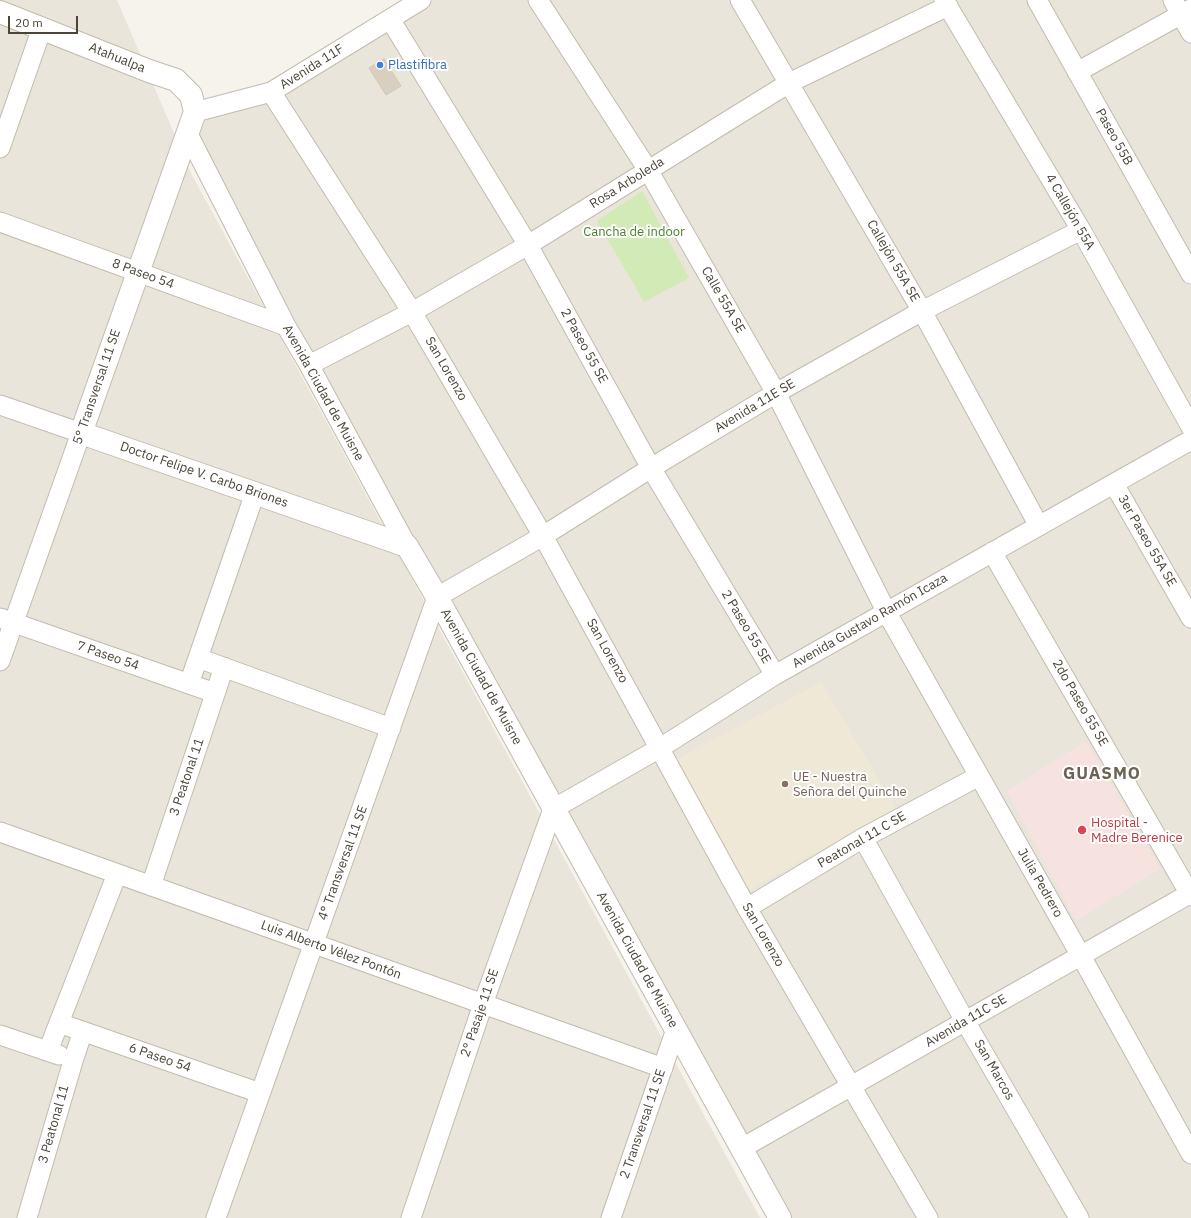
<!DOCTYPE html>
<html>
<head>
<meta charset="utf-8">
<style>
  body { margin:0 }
  #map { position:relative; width:1191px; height:1218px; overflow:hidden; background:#f6f3ec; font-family:"IBM Plex Sans",sans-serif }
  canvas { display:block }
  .scale { position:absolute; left:8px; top:16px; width:70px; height:18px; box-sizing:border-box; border:2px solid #4b4439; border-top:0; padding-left:5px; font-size:12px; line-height:14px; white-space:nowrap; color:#4b4439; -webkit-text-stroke:3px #fff; paint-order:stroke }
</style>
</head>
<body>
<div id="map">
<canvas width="1191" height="1218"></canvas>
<div class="scale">20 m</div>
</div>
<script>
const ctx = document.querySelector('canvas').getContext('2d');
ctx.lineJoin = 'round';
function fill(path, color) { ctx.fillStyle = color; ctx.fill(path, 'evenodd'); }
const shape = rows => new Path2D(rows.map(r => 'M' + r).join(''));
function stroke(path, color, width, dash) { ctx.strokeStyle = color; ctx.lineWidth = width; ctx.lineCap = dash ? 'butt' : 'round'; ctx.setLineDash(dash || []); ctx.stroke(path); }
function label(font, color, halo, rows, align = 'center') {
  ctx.font = font + ' "IBM Plex Sans",sans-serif'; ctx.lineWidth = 4; ctx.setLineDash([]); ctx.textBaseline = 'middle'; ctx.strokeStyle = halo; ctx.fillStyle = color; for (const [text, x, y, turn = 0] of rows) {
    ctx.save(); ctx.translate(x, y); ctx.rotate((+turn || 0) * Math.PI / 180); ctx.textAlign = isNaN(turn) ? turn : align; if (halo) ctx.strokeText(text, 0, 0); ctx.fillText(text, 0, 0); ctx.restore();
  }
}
fill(shape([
  [0,0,117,0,192,175,760,1218,0,1218],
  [433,0,1191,0,1191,884,742,1141,193,133,198,117,266,100],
  [1191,904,1191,1218,786,1218,748,1150]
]), '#eae5da');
fill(shape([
  [821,682,896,808,747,891,675,760]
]), '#efe8d6');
fill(shape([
  [1086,741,1160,869,1076,921,1007,791]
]), '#f6e3e0');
fill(shape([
  [642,191,689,278,644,302,597,221]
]), '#d2eab5');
const building = shape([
  [384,59,401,86,386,95,369,68,384,59]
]);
fill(building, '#d8cfc1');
stroke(building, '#d3c7b4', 1);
const minor = shape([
  [538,0,648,170,776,393,887,613,1081,956,1191,1154],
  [740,0,922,311,1039,526],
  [944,0,1081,230,1191,427],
  [1037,0,1191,274],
  [1173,0,1181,15,1191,33],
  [390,19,528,245,651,468,775,675],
  [1077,72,1191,9],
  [271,92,412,312,543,536,747,908,928,1218],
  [195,112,271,92,421,0],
  [187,132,286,326,309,365,407,546],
  [0,148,42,28],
  [0,222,286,326],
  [309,365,412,312,528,245,789,83,948,6],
  [0,405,81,433,0,661],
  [1114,484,1191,618],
  [992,552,1191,896],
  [0,618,215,693],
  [198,658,391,728],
  [189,684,255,493],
  [0,832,663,1068],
  [863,838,965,1021,1079,1218],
  [151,886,224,667],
  [747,908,863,838,979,776],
  [59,1023,260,1093],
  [0,1035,59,1055],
  [48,1051,117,874],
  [742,1148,1191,893],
  [27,1218,73,1061,83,1031],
  [216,1218,437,597,543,536,651,468,776,393,922,311,1081,230],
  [411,1218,483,1004,553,809,660,748,775,675,1191,440],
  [611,1218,676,1029]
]);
const tertiary = shape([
  [0,12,149,71,176,80,191,95,195,112,81,433,407,546,437,597,780,1218]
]);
stroke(minor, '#c2bbae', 21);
stroke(tertiary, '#c2bbae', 24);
stroke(minor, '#fff', 19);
stroke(tertiary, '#fff', 22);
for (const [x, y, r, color] of [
  [380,65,4,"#3f7fe0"],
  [785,784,4,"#8d6e63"],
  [1082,830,5,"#e0444e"]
]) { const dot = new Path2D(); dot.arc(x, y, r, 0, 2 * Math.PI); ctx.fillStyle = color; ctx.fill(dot); stroke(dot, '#fff', 1.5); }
label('13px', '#4b4439', '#fff', [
  ["Atahualpa",117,58,22],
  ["Avenida 11F",312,67,-32],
  ["Paseo 55B",1114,137,61],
  ["Rosa Arboleda",627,183,-32],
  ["4 Callejón 55A",1070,212,60],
  ["Callejón 55A SE",893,261,60],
  ["8 Paseo 54",143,274,20],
  ["Calle 55A SE",723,300,60],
  ["2 Paseo 55 SE",584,346,61],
  ["San Lorenzo",446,369,60],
  ["5° Transversal 11 SE",97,387,-71],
  ["Avenida Ciudad de Muisne",323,393,61],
  ["Avenida 11E SE",755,406,-31],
  ["Doctor Felipe V. Carbo Briones",204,475,19],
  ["3er Paseo 55A SE",1147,541,60],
  ["Avenida Gustavo Ramón Icaza",870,621,-30],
  ["2 Paseo 55 SE",746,627,59],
  ["San Lorenzo",607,651,61],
  ["7 Paseo 54",108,656,19],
  ["Avenida Ciudad de Muisne",481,677,61],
  ["2do Paseo 55 SE",1080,703,60],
  ["3 Peatonal 11",187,777,-71],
  ["Peatonal 11 C SE",862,840,-30],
  ["4° Transversal 11 SE",343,863,-70],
  ["Julia Pedrero",1040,883,60],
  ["San Lorenzo",763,935,60],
  ["Luis Alberto Vélez Pontón",331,950,20],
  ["Avenida Ciudad de Muisne",637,960,61],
  ["2° Pasaje 11 SE",480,1013,-71],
  ["Avenida 11C SE",966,1021,-30],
  ["6 Paseo 54",160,1058,19],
  ["San Marcos",994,1070,60],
  ["3 Peatonal 11",54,1124,-74],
  ["2 Transversal 11 SE",643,1124,-71]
]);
label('13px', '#366cbe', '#fff', [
  ["Plastifibra",388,65]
], 'left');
label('13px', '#4a7f2a', '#fff', [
  ["Cancha de indoor",634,232]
]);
label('13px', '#785e54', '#fff', [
  ["UE - Nuestra",793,777],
  ["Señora del Quinche",793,792]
], 'left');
label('13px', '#be3a42', '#fff', [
  ["Hospital -",1091,823],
  ["Madre Berenice",1091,838]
], 'left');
ctx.letterSpacing = '1px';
label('bold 17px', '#6e6250', '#fff', [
  ["GUASMO",1102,774]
]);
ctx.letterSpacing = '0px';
</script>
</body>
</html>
